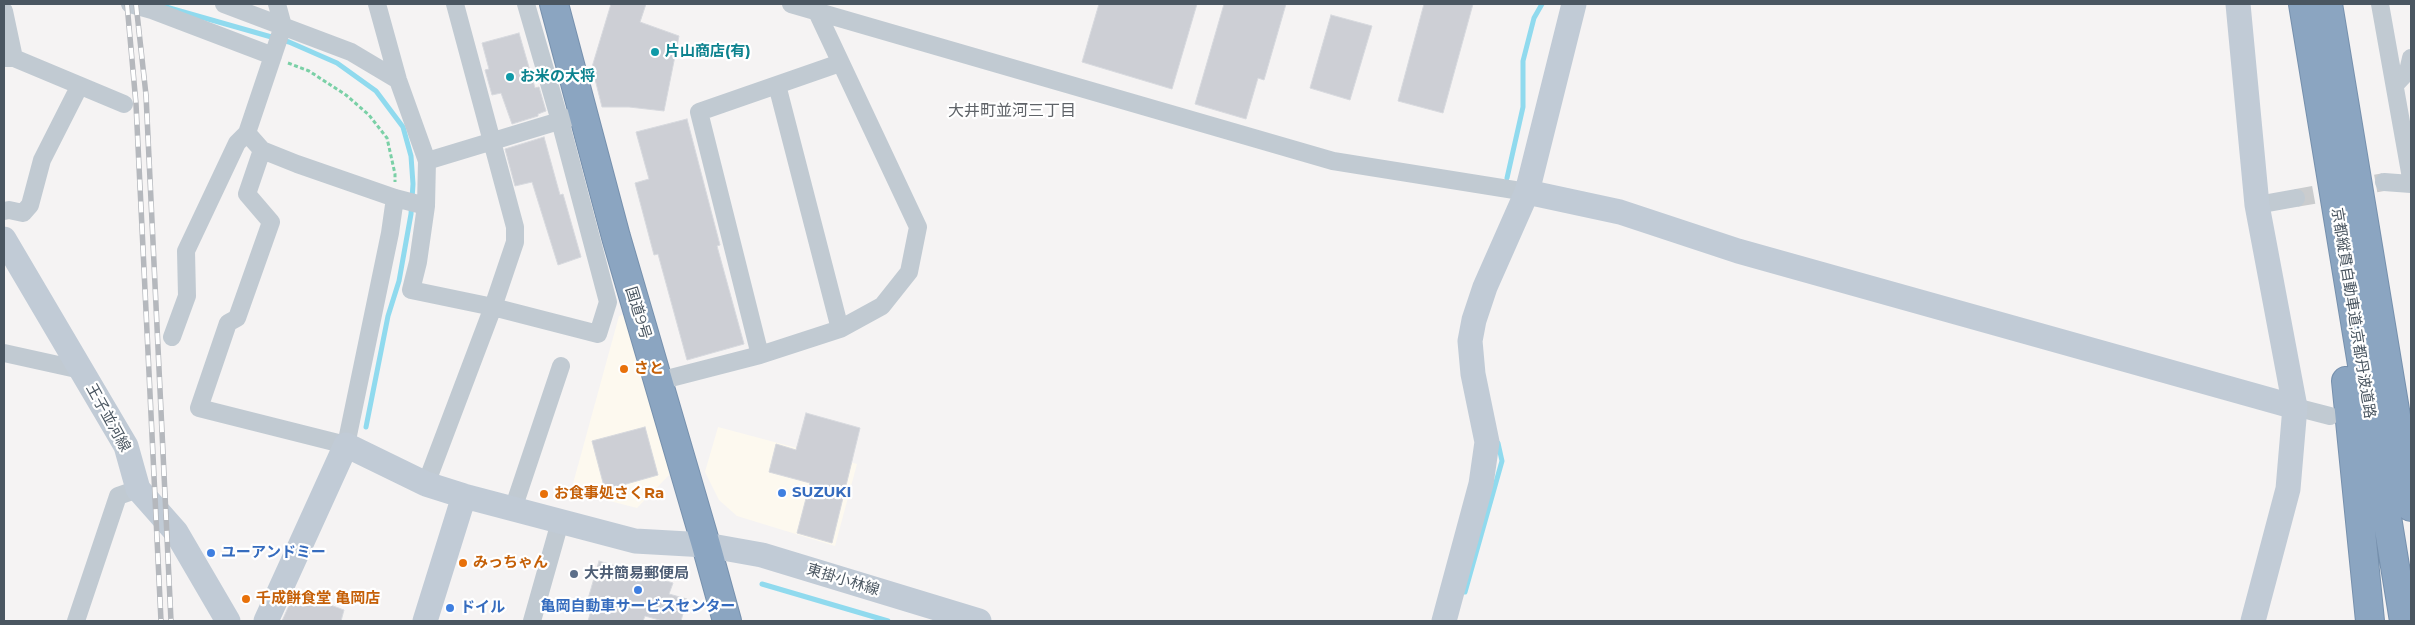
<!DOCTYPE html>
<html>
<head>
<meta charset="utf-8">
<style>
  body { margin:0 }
  #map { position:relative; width:2415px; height:625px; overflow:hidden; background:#f5f3f3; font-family:Montserrat,sans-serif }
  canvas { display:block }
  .frame { position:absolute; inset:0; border:5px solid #4a5661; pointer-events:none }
</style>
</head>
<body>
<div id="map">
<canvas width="2415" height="625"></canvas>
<div class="frame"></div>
</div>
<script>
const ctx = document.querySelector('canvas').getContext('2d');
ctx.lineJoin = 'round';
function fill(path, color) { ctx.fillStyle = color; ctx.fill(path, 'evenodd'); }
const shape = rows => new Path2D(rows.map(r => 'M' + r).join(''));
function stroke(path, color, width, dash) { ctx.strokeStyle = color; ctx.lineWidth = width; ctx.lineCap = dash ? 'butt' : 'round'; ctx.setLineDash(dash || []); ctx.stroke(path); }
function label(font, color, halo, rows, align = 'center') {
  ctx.font = font + ' Montserrat,"Noto Sans JP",sans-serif'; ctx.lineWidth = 4.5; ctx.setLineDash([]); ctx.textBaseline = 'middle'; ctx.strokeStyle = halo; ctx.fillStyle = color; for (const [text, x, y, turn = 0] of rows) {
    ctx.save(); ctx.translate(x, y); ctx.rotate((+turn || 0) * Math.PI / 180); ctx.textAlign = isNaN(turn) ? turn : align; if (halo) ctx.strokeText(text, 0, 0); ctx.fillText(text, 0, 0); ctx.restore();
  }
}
fill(shape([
  [628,313,670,474,637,508,571,491,619,316],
  [718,427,857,464,835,546,737,516,719,500,705,472]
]), '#fdf9ef');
stroke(shape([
  [166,7,289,42,337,63,376,91,403,127,411,156,413,184,411,214,399,281,388,316,366,427],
  [1507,178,1523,107,1523,61,1534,18,1542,4],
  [762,584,888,621],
  [1465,592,1502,461,1498,443]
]), '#90daee', 5);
const building = shape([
  [611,4,646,4,640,22,679,36,664,111,629,107,602,107,592,67,611,4],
  [1099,4,1197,4,1172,89,1082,62,1099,4],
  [1224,4,1286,4,1264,80,1258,78,1246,119,1195,104,1224,4],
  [1424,4,1473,4,1443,113,1398,101,1424,4],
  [1331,15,1372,26,1350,100,1310,88,1331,15],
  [519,33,535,88,539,87,546,111,538,114,538,116,512,124,501,93,492,95,485,70,489,69,482,43,519,33],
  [687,119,720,245,717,246,744,344,687,360,658,254,654,255,635,183,649,179,636,132,687,119],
  [544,137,560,195,563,194,581,257,558,265,532,182,515,186,505,149,544,137],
  [806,413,860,428,832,543,797,533,810,483,769,472,776,444,796,450,806,413],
  [645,427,658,475,605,490,592,441,645,427],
  [599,561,673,583,669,594,687,599,681,621,663,621,645,616,643,621,588,621,594,600,588,599,599,561],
  [295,592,344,610,341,621,282,621,295,592]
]);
fill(building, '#cdcfd5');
stroke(building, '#d7d9de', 1);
stroke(shape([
  [2296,198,2384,182]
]), '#caccce', 18, [18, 9]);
const highway = shape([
  [554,4,616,237,706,545,727,621],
  [2303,4,2404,621],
  [2328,4,2411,507],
  [2346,381,2370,621]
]);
stroke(highway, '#7690ad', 30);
stroke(shape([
  [288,63,309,71,346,95,369,115,387,138,395,174,395,182]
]), '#7ad0a6', 3, [4, 2.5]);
stroke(shape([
  [130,4,152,10,273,56],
  [224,4,351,52,398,80],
  [277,4,283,26,247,133,262,150,247,194,271,222,237,318,228,323,199,408,346,445,390,233,395,198],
  [377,4,398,80,427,161,426,206,418,262,411,290,493,307,598,334,608,302,560,121,526,4],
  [791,4,1333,161,1527,192],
  [2380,4,2411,178],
  [4,11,14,58],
  [4,58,14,58,124,104],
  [777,85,840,329],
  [2395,85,2408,71,2411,58],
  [262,150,297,164,395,198,426,206],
  [427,161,569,118],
  [2384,182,2411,184],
  [2257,205,2296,198],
  [4,211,9,210,23,213,30,205,42,160,79,87],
  [172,337,187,296,186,251,237,143,247,133],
  [4,353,81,370],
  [760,355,699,112,840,63],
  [659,381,760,355,840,329,882,306,909,272,918,227,816,10],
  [2295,407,2330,416],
  [426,484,493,307,515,242,515,227,455,4],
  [513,509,561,366],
  [76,621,118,496,138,489],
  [532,621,560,522]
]), '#c1cad2', 18);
stroke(shape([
  [2238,4,2257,205,2295,407,2288,489,2253,621],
  [1527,192,1620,212,1738,251,2295,407],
  [4,239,126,446,138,489,176,532,228,621],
  [266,621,346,445,426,484,464,496,635,541,706,545,762,555,979,621],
  [425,621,464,496],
  [1444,621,1481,484,1487,442,1473,374,1470,341,1474,320,1485,287,1527,192,1574,4]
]), '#c1cbd6', 25);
stroke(highway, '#8ba5c1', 28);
const rail = shape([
  [127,4,136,104,161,621],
  [136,4,146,95,171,621]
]);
stroke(rail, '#b5b8bd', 5.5);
stroke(rail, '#fff', 4, [11]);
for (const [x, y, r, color] of [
  [655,52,5,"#0f9aa8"],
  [510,77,5,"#0f9aa8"],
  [624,369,5,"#e8710a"],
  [782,493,5,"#3f7fe0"],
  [544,494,5,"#e8710a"],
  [211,553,5,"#3f7fe0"],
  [463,563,5,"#e8710a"],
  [574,574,5,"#5c6f8a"],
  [638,590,5,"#3f7fe0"],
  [246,599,5,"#e8710a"],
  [450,608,5,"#3f7fe0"]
]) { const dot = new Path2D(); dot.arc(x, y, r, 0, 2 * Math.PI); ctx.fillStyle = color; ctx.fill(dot); stroke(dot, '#fff', 2); }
label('bold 15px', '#0d838f', '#fff', [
  ["片山商店(有)",665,52],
  ["お米の大将",520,77]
], 'left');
label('15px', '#4a5661', '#fff', [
  ["国道9号",638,313,73],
  ["京都縦貫自動車道;京都丹波道路",2353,313,81],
  ["王子並河線",108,418,61],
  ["東掛小林線",843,580,17]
]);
label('bold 15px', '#c56008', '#fff', [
  ["さと",634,369],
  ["お食事処さくRa",554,494],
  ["みっちゃん",473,563],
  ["千成餅食堂 亀岡店",256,599]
], 'left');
label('bold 15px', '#366cbe', '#fff', [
  ["SUZUKI",792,493],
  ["ユーアンドミー",221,553],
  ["亀岡自動車サービスセンター",638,607,"center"],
  ["ドイル",460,608]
], 'left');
label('bold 15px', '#4e5e75', '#fff', [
  ["大井簡易郵便局",584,574]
], 'left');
label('16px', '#5f6368', '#fff', [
  ["大井町並河三丁目",1012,111]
]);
</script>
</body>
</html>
